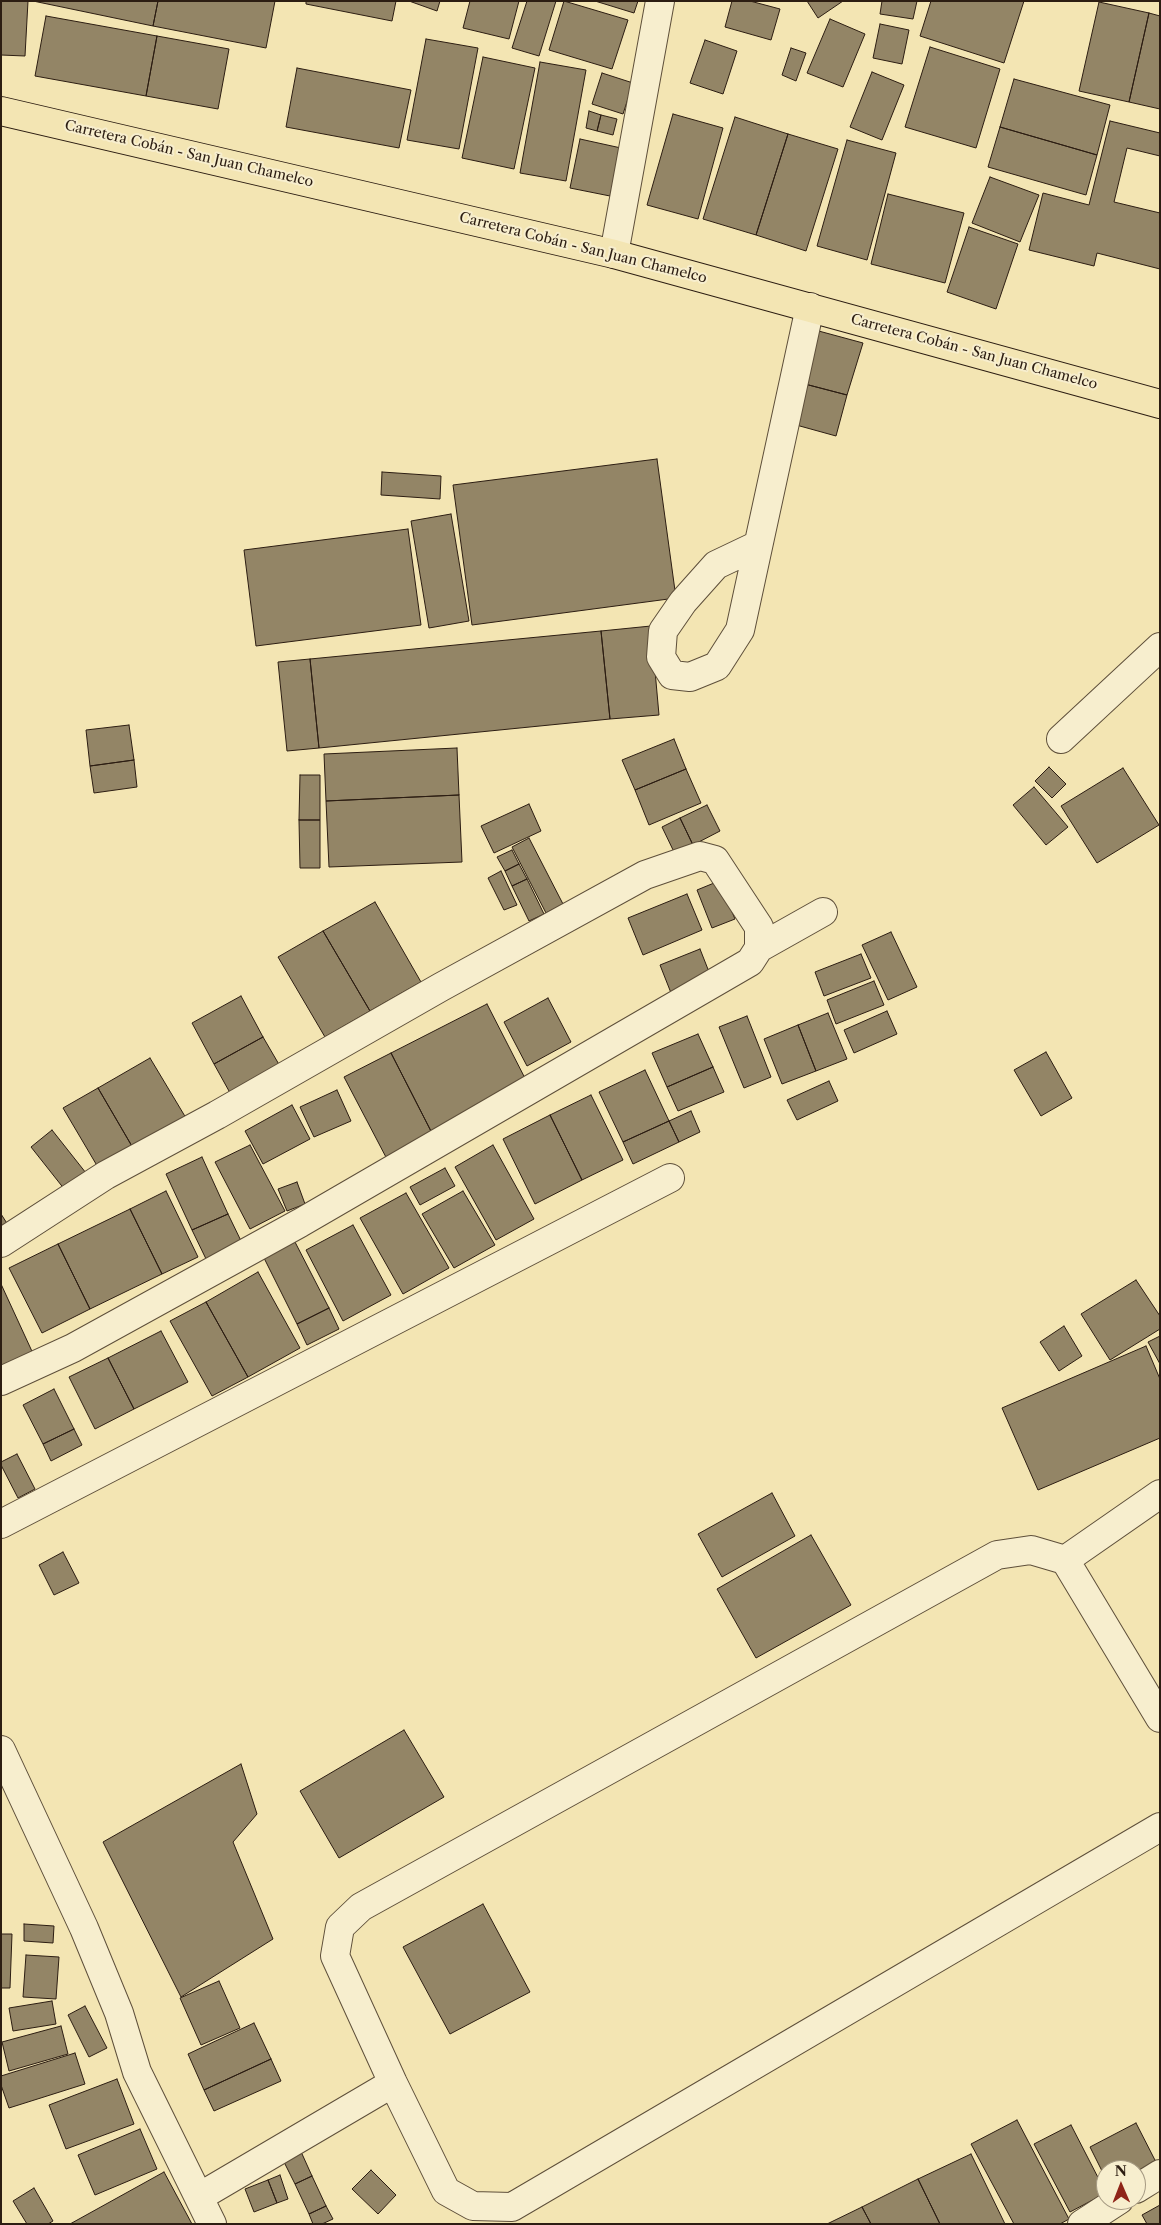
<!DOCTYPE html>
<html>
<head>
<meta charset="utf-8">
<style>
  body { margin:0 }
  #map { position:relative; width:1161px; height:2225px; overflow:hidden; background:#f3e5b3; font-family:"Libre Caslon Text",serif }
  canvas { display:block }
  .frame { position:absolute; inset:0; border:2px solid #2c1d12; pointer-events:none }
  .north { position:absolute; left:1096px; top:2160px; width:50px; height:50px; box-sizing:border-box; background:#f7eece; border:1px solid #a69a83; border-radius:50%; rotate:359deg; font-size:14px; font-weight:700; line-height:20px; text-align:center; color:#2c1d12 }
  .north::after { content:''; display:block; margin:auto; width:18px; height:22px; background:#8f2418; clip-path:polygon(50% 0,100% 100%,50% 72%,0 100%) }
</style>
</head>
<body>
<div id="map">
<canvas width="1161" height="2225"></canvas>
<div class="frame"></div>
<div class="north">N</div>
</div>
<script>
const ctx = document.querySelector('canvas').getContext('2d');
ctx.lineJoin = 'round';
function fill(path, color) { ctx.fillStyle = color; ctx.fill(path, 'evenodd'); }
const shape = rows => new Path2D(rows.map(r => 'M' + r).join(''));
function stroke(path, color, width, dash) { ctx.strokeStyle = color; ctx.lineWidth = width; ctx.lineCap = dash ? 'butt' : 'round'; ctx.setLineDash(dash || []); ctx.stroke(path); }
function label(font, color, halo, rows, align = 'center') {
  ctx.font = font + ' "Libre Caslon Text",serif'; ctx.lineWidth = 4; ctx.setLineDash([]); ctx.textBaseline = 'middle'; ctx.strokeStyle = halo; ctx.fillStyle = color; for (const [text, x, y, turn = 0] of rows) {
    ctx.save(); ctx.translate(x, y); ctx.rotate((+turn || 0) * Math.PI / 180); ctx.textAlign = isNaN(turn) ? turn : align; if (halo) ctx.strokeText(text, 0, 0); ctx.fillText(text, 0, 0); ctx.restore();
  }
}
const building = shape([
  [1,1,28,1,25,56,1,55,1,1],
  [33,1,158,1,153,26,33,1],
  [158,1,275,1,266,48,153,26,158,1],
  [306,1,396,1,392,21,306,4,306,1],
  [409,1,440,1,437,11,409,1],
  [470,1,519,1,509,39,463,28,470,1],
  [527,1,556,1,539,56,512,48,527,1],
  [564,1,628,20,612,69,549,50,564,1],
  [595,1,638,1,634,13,595,1],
  [732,1,750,1,780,9,771,40,725,27,732,1],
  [807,1,843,1,818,18,807,1],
  [882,1,917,1,913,19,880,14,882,1],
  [931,1,1024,1,1004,63,920,36,931,1],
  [1099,2,1149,13,1129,102,1079,91,1099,2],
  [1149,13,1160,16,1160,109,1129,102,1149,13],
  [46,16,157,36,146,96,35,76,46,16],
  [830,19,865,34,843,87,807,73,830,19],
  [880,24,909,30,902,64,873,58,880,24],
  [157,36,229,49,218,109,146,96,157,36],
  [426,39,478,48,459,149,407,140,426,39],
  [705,40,737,51,723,94,690,83,705,40],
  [930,47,1000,69,976,148,905,127,930,47],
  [791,48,806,53,796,81,782,75,791,48],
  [483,57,535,68,514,169,462,158,483,57],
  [540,62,586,70,566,181,520,173,540,62],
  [297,68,411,90,399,148,286,127,297,68],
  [872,72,904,85,882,140,850,127,872,72],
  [602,73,633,83,623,114,592,104,602,73],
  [1014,79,1110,105,1097,155,1000,127,1014,79],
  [589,111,601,115,597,131,586,128,589,111],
  [673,114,723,128,698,219,647,205,673,114],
  [601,115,617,119,613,135,597,131,601,115],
  [735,117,788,134,756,235,703,219,735,117],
  [1110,121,1160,133,1160,156,1127,148,1114,202,1160,213,1160,269,1097,253,1094,266,1029,250,1043,193,1089,205,1110,121],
  [1000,127,1097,155,1086,195,988,167,1000,127],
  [788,134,838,149,806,251,756,235,788,134],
  [580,139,621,148,610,196,570,188,580,139],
  [847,140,896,153,867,260,817,246,847,140],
  [990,177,1039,195,1020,242,972,223,990,177],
  [888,194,964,213,945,283,871,264,888,194],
  [969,227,1018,244,996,309,947,292,969,227],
  [815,330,863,343,847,395,801,383,815,330],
  [801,383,847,395,836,436,789,423,801,383],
  [657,459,676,598,472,625,453,485,657,459],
  [382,472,441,476,440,499,381,495,382,472],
  [451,514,469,621,429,628,411,521,451,514],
  [408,529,421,625,256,646,244,550,408,529],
  [651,626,659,715,610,719,601,631,651,626],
  [601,631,610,719,319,748,310,659,601,631],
  [310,659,319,748,287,751,278,662,310,659],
  [129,725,134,760,90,766,86,730,129,725],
  [674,739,686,769,635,790,622,760,674,739],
  [457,748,459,795,326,801,324,754,457,748],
  [134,760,137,787,94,793,90,766,134,760],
  [1049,767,1066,784,1052,798,1035,781,1049,767],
  [1123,768,1159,825,1097,863,1061,806,1123,768],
  [686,769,701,803,649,825,635,790,686,769],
  [300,775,320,775,320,820,299,820,300,775],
  [1034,787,1068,827,1046,845,1013,805,1034,787],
  [459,795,462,862,329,867,326,801,459,795],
  [529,804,541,831,494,853,481,826,529,804],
  [707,805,720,831,693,845,680,818,707,805],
  [680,818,693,845,675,854,662,827,680,818],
  [299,820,320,820,320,868,300,868,299,820],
  [529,838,563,904,546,913,512,847,529,838],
  [512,850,519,864,505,871,497,857,512,850],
  [519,864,527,879,512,886,505,871,519,864],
  [501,871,517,905,504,910,488,878,501,871],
  [527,879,544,914,529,921,512,886,527,879],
  [719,881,735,919,712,928,697,890,719,881],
  [687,894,702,930,643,955,628,918,687,894],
  [375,902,421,982,370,1011,323,931,375,902],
  [323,931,370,1011,325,1037,278,957,323,931],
  [891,932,917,987,888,1000,862,945,891,932],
  [700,949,713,982,673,998,660,965,700,949],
  [861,954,871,978,824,996,815,972,861,954],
  [874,981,884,1005,836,1024,827,1000,874,981],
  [241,996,263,1037,214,1064,192,1023,241,996],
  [548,998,571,1042,527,1066,504,1022,548,998],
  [487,1004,530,1088,434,1137,391,1053,487,1004],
  [887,1011,897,1034,854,1053,844,1030,887,1011],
  [828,1013,847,1059,816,1071,798,1025,828,1013],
  [747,1016,771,1077,744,1088,719,1027,747,1016],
  [798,1025,816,1071,782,1084,764,1039,798,1025],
  [698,1034,713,1067,667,1087,652,1053,698,1034],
  [263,1037,284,1073,234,1100,214,1064,263,1037],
  [1046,1052,1072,1098,1041,1116,1014,1070,1046,1052],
  [391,1053,434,1137,388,1161,344,1077,391,1053],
  [150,1058,186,1118,133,1148,98,1088,150,1058],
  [713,1067,724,1092,678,1111,667,1087,713,1067],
  [645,1070,669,1121,623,1142,599,1092,645,1070],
  [829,1081,838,1101,797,1120,787,1100,829,1081],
  [98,1088,133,1148,99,1169,63,1108,98,1088],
  [337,1090,351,1121,314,1137,300,1107,337,1090],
  [591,1095,623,1160,582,1180,550,1115,591,1095],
  [292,1105,310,1139,263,1164,245,1131,292,1105],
  [691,1111,700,1132,679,1142,669,1121,691,1111],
  [550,1115,582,1180,535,1204,503,1139,550,1115],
  [669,1121,679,1142,633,1164,623,1142,669,1121],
  [52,1130,86,1173,65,1190,31,1147,52,1130],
  [250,1145,285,1211,250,1229,215,1162,250,1145],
  [493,1145,534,1219,496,1240,455,1167,493,1145],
  [202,1157,228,1214,192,1230,166,1174,202,1157],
  [445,1168,455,1186,420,1205,410,1187,445,1168],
  [297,1182,305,1204,287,1211,278,1189,297,1182],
  [166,1191,198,1257,162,1274,130,1209,166,1191],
  [463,1191,495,1245,454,1268,422,1214,463,1191],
  [406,1193,449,1268,403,1294,360,1218,406,1193],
  [130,1209,162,1274,90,1309,58,1244,130,1209],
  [1,1214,10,1228,1,1234,1,1214],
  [228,1214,243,1245,207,1261,192,1230,228,1214],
  [353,1225,391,1295,343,1321,306,1250,353,1225],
  [295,1242,329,1308,297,1324,264,1258,295,1242],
  [58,1244,90,1309,42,1333,9,1268,58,1244],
  [258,1272,300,1348,248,1377,206,1302,258,1272],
  [1136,1280,1160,1316,1160,1329,1110,1360,1081,1314,1136,1280],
  [1,1284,36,1360,1,1376,1,1284],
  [206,1302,248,1377,212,1396,170,1321,206,1302],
  [329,1308,339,1329,307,1345,297,1324,329,1308],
  [1064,1326,1082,1356,1059,1371,1040,1342,1064,1326],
  [161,1331,188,1382,134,1409,108,1358,161,1331],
  [1160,1336,1160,1364,1148,1342,1160,1336],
  [1146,1346,1160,1379,1160,1438,1038,1490,1002,1408,1146,1346],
  [108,1358,134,1409,95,1429,69,1377,108,1358],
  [54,1389,74,1429,43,1444,23,1405,54,1389],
  [74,1429,82,1445,51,1461,43,1444,74,1429],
  [17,1454,35,1489,18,1498,1,1465,1,1462,17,1454],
  [772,1493,795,1536,722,1577,698,1534,772,1493],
  [811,1535,851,1605,756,1658,717,1589,811,1535],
  [63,1552,79,1583,54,1595,39,1565,63,1552],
  [404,1730,444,1797,339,1858,300,1791,404,1730],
  [241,1764,257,1814,233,1842,273,1939,181,1997,103,1842,241,1764],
  [483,1904,530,1992,450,2034,403,1947,483,1904],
  [24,1924,54,1926,53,1943,24,1941,24,1924],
  [1,1934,12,1934,10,1988,1,1988,1,1934],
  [26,1955,59,1957,56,1999,23,1997,26,1955],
  [219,1981,240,2028,201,2045,180,1998,219,1981],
  [52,2001,56,2024,13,2031,9,2008,52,2001],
  [85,2006,107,2048,89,2057,68,2015,85,2006],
  [254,2023,271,2059,204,2090,188,2054,254,2023],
  [61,2026,68,2054,9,2071,2,2042,61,2026],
  [75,2053,85,2084,9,2108,1,2085,1,2076,75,2053],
  [271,2059,281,2081,214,2111,204,2090,271,2059],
  [117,2079,134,2124,66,2149,49,2105,117,2079],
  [1017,2120,1069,2219,1060,2224,1014,2224,971,2144,1017,2120],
  [1136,2123,1158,2166,1136,2177,1136,2170,1106,2170,1106,2179,1090,2147,1136,2123],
  [1071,2125,1106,2193,1070,2212,1034,2144,1071,2125],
  [140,2129,157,2169,95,2195,78,2155,140,2129],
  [298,2145,312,2176,295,2184,280,2154,298,2145],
  [971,2154,1005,2224,940,2224,918,2179,971,2154],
  [371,2170,396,2195,378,2214,352,2189,371,2170],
  [164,2172,192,2224,70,2224,164,2172],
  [280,2175,288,2199,277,2203,268,2180,280,2175],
  [312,2176,326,2206,309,2214,295,2184,312,2176],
  [918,2179,940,2224,871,2224,862,2207,918,2179],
  [268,2180,277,2203,254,2212,245,2189,268,2180],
  [34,2188,53,2221,48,2224,27,2224,13,2201,34,2188],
  [1160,2205,1160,2224,1147,2224,1142,2215,1160,2205],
  [326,2206,333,2219,322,2224,313,2224,309,2214,326,2206],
  [862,2207,871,2224,827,2224,862,2207]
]);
fill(building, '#938566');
stroke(building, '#2c1d12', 1);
const minor = shape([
  [614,254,660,1],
  [758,545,716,565,683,602,663,631,661,657,672,675,690,677,717,666,740,630,810,307],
  [1061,739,1160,647],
  [759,948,823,912],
  [1,1243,106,1175,217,1115,441,987,645,875,700,856,715,860,759,927,759,948,750,962,300,1223,73,1348,1,1381],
  [1,1524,670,1178],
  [1065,1560,1160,1494],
  [1160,1718,1065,1560,1031,1550,997,1555,361,1907,340,1927,335,1956,393,2083,446,2191,473,2206,512,2207,1160,1827],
  [1,1750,84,1928,119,2013,137,2072,212,2224],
  [1136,2189,1160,2174],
  [199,2197,393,2083],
  [1082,2224,1119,2200]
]);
const major = shape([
  [1,111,614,254,1160,404]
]);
stroke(minor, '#5e4f3a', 30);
stroke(major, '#2c1d12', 30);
stroke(minor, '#f7eece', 28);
stroke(major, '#f3e5b3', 28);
label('14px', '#2c1d12', '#f7eece', [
  ["Carretera Cobán - San Juan Chamelco",189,154,13],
  ["Carretera Cobán - San Juan Chamelco",583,248,14],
  ["Carretera Cobán - San Juan Chamelco",974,352,15]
]);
</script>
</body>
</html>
